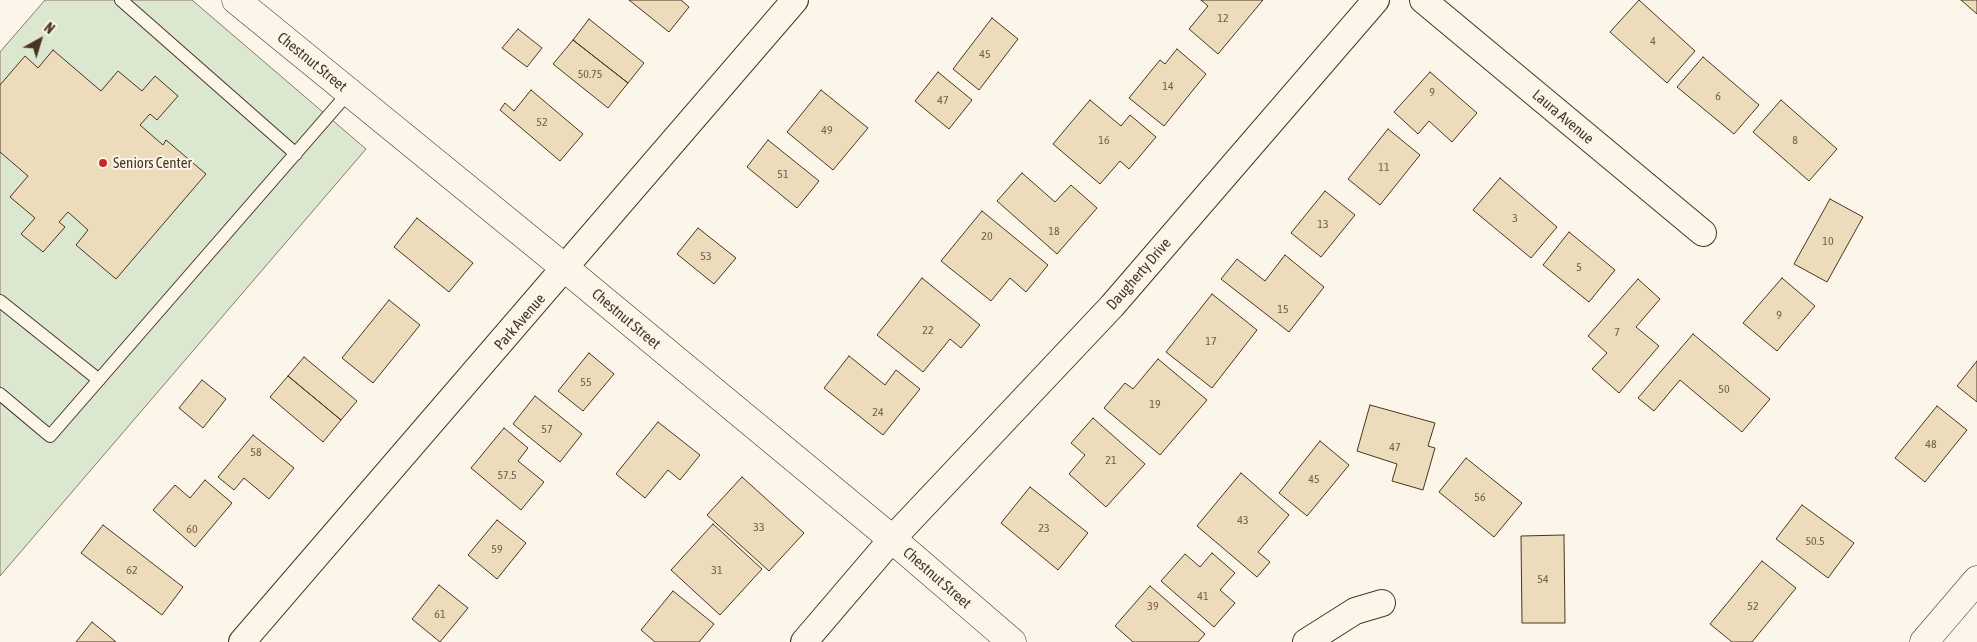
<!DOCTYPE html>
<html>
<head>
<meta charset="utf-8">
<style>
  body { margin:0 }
  #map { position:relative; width:1977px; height:642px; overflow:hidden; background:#fbf6e9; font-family:"Asap Condensed",sans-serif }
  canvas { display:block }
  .north { position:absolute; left:15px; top:15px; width:50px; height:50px; -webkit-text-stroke:4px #fbf6e9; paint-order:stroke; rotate:39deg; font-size:14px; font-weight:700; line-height:20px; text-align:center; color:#4a3520 }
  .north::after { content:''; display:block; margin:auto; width:18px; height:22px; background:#4a3520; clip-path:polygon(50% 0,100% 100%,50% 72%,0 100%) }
</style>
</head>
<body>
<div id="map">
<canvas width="1977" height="642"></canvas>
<div class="north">N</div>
</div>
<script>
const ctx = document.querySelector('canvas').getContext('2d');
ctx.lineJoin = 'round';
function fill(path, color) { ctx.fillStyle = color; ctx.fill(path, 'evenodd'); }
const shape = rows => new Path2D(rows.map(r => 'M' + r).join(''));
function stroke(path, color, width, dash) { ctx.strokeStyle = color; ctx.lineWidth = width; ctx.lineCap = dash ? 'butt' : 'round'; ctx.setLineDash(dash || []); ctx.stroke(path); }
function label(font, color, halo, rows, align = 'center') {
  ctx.font = font + ' "Asap Condensed",sans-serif'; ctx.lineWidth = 4; ctx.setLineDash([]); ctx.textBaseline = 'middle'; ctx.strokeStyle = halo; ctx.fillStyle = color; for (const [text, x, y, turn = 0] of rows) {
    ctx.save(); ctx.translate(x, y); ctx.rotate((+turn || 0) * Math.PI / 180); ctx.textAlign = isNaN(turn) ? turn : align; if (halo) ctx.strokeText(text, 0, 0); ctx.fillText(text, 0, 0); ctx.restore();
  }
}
const green = shape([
  [45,0,192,0,366,149,0,576,0,52,45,0]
]);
fill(green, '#dce7d0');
stroke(green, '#887966', 1);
const building = shape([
  [629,0,681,0,689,7,669,32,629,0],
  [1201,0,1263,0,1218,54,1189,29,1208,6,1201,0],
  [1639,0,1695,51,1667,83,1610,32,1639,0],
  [1961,0,1977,0,1977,14,1961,0],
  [992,18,1018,39,979,90,953,69,992,18],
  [589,19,644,63,628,83,573,40,589,19],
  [518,29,542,48,527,67,502,48,518,29],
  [573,40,628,83,608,108,553,64,573,40],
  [1177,49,1206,74,1164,126,1129,98,1160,60,1165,64,1177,49],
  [53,50,101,91,118,71,142,91,155,76,178,96,157,120,150,114,140,125,163,145,166,140,206,174,116,279,76,245,88,230,68,212,59,222,65,227,43,252,21,234,35,218,10,197,28,176,0,152,0,85,25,56,38,68,53,50],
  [1703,57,1759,105,1734,134,1677,87,1703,57],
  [938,72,972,100,949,129,915,101,938,72],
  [1430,72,1477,113,1452,142,1429,121,1418,134,1394,112,1430,72],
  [531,90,583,134,560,161,500,110,505,103,514,111,531,90],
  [821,90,868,128,833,170,787,132,821,90],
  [1090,100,1121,126,1130,115,1156,137,1129,169,1120,161,1100,184,1053,144,1090,100],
  [1781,100,1837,149,1809,181,1753,132,1781,100],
  [1388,129,1420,155,1380,205,1348,179,1388,129],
  [768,140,819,181,797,208,747,167,768,140],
  [1022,173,1055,202,1071,185,1097,208,1057,254,997,201,1022,173],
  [1500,178,1557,227,1531,258,1473,210,1500,178],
  [1325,191,1355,215,1321,257,1291,233,1325,191],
  [1830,199,1863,217,1827,282,1794,264,1830,199],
  [982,211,1048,265,1026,292,1010,278,991,301,941,261,982,211],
  [417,218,473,263,449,292,394,247,417,218],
  [698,228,736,258,714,284,677,254,698,228],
  [1569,232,1615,270,1589,302,1543,265,1569,232],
  [1285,255,1324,287,1289,332,1221,279,1237,259,1265,281,1285,255],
  [922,278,980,325,961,348,950,339,923,372,877,335,922,278],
  [1782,278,1815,306,1777,351,1743,323,1782,278],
  [1638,279,1660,299,1636,327,1659,346,1619,393,1592,369,1607,353,1588,336,1638,279],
  [1212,294,1257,330,1212,388,1166,352,1212,294],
  [389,300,420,325,373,383,342,358,389,300],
  [1693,334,1770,399,1742,432,1680,380,1654,411,1638,398,1693,334],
  [589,353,614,374,583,411,558,391,589,353],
  [849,356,885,385,896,370,920,389,883,435,824,388,849,356],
  [304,357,357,401,341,420,288,376,304,357],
  [1158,359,1207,400,1160,455,1104,408,1125,383,1133,389,1158,359],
  [1977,361,1977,402,1957,386,1977,361],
  [288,376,341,420,323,442,270,397,288,376],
  [202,380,226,399,203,428,179,408,202,380],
  [535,396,582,434,560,462,513,424,535,396],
  [1370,405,1435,423,1428,446,1435,448,1423,490,1392,481,1397,464,1357,451,1370,405],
  [1937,406,1967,430,1925,482,1895,458,1937,406],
  [1093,418,1145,464,1106,507,1069,474,1085,455,1071,443,1093,418],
  [658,422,700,455,680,480,668,470,645,498,616,474,658,422],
  [504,428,528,448,518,461,544,482,521,510,471,468,504,428],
  [253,435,294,468,269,499,244,478,234,490,218,477,253,435],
  [1320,441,1349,465,1307,516,1279,493,1320,441],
  [1466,458,1522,503,1494,537,1439,492,1466,458],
  [1241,473,1289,515,1258,552,1270,562,1257,577,1197,526,1241,473],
  [742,477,804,533,769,571,707,515,742,477],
  [205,480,232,503,195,547,153,510,175,485,190,498,205,480],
  [1030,487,1088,533,1058,570,1001,523,1030,487],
  [1802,505,1854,543,1828,578,1776,539,1802,505],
  [497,520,526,543,497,579,468,555,497,520],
  [713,524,762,569,720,615,671,570,713,524],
  [103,525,183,587,162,615,81,553,103,525],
  [1564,535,1565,623,1522,623,1521,536,1564,535],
  [1212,553,1235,573,1220,590,1235,603,1214,627,1161,581,1185,554,1200,567,1212,553],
  [1762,561,1796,588,1752,642,1732,642,1710,624,1762,561],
  [439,585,468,608,440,642,412,619,439,585],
  [1150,586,1205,634,1198,642,1133,642,1115,626,1150,586],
  [673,591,714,624,699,642,655,642,641,630,673,591],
  [92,622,116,642,76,642,92,622]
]);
fill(building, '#ecdcbc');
stroke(building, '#4a3520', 1);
const lane = shape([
  [121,0,296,154],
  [0,301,99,380],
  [0,394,50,436,349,92]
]);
const street = shape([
  [1423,0,1703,233],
  [242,642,795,0],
  [804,642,892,539,1112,306,1376,0],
  [1306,642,1355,611,1382,603]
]);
const secondary = shape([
  [236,0,566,269,892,539,1012,642],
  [1924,642,1977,580]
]);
stroke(lane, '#4a3520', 14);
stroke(street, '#4a3520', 28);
stroke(secondary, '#4a3520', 29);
stroke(lane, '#fbf6e9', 12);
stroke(street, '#fbf6e9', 26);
stroke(secondary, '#fbf6e9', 28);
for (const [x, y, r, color] of [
  [103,163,5,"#c62828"]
]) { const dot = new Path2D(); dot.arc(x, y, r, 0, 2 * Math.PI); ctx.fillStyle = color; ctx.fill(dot); stroke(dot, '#fbf6e9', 2); }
label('12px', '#725f47', null, [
  ["12",1223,18],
  ["4",1653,41],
  ["45",985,54],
  ["50.75",590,74],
  ["14",1168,86],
  ["9",1432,92],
  ["6",1718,96],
  ["47",943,100],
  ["52",542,122],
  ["49",827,130],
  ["16",1104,140],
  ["8",1795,140],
  ["11",1384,167],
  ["51",783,174],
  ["3",1515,218],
  ["13",1323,224],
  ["18",1054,231],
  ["20",987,236],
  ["10",1828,241],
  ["53",706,256],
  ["5",1579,267],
  ["15",1283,309],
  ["9",1779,315],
  ["22",928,330],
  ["7",1617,332],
  ["17",1211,341],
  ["55",586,382],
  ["50",1724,389],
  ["19",1155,404],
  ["24",878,412],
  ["57",547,429],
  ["48",1931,444],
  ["47",1395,447],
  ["58",256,452],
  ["21",1111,460],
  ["57.5",507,475],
  ["45",1314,479],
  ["56",1480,497],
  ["43",1243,520],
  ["33",759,527],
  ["23",1044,528],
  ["60",192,529],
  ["50.5",1815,541],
  ["59",497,549],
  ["62",132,570],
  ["31",717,570],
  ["54",1543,579],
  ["41",1203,596],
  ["39",1153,606],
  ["52",1753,606],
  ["61",440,614]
]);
label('15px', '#4a3520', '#fbf6e9', [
  ["Chestnut Street",312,62,39],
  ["Laura Avenue",1563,117,40],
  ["Daugherty Drive",1139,274,-49],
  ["Chestnut Street",626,319,40],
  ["Park Avenue",520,322,-49],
  ["Chestnut Street",937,578,41]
]);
label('15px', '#4a3520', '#fbf6e9', [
  ["Seniors Center",113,163]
], 'left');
</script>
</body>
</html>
